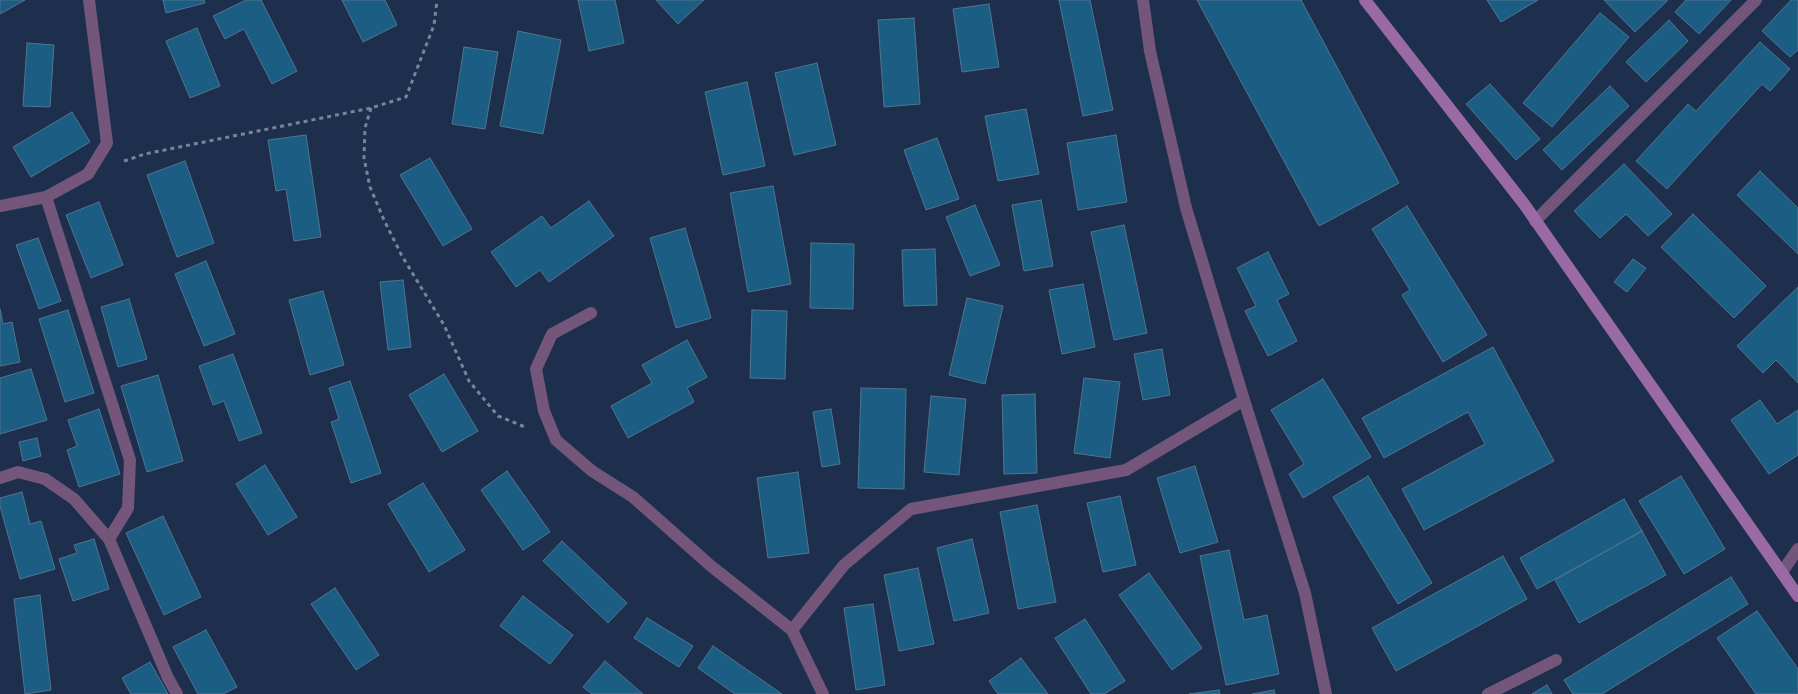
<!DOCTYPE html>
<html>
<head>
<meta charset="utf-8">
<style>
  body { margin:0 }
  canvas { display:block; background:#1d2f4c }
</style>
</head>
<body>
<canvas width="1798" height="694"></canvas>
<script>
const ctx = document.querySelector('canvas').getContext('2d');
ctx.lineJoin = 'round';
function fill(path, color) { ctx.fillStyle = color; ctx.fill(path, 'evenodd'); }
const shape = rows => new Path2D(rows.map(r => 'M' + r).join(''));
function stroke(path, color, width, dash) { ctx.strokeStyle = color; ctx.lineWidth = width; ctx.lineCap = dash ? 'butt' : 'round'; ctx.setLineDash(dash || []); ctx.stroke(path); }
const building = shape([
  [0,0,25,0,0,14,0,0],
  [163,0,204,0,205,3,166,13,163,0],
  [246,0,261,0,297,71,272,84,244,29,225,39,213,16,246,0],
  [342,0,385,0,397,25,363,42,342,0],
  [578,0,615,0,624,43,589,51,578,0],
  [656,0,704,0,678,24,656,0],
  [1059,0,1090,0,1113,110,1083,116,1059,0],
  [1197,0,1301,0,1399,183,1319,226,1197,0],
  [1487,0,1538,0,1501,22,1487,0],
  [1604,0,1667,0,1667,1,1635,32,1604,0],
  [1686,0,1731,0,1699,34,1675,12,1686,0],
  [1791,0,1798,0,1798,50,1790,57,1762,31,1791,0],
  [989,4,999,67,962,72,953,9,989,4],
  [1600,13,1629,37,1552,127,1523,103,1600,13],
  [914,18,920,104,884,107,878,20,914,18],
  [1669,20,1688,41,1646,82,1626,62,1669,20],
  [197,28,220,86,190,98,166,41,197,28],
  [518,31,561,40,543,134,500,126,518,31],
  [1760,42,1790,69,1770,91,1762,84,1667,189,1636,161,1688,104,1696,111,1760,42],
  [27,43,54,45,50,107,23,106,27,43],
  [464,47,498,52,485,129,452,124,464,47],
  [817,63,836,145,794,155,775,73,817,63],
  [747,82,765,166,723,175,705,92,747,82],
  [1490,84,1540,139,1516,160,1466,104,1490,84],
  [1610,86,1629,106,1562,170,1543,150,1610,86],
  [1026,109,1039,174,998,181,985,116,1026,109],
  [72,112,90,142,31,177,13,147,72,112],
  [306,135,321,237,294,241,286,189,276,191,268,140,306,135],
  [1116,135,1127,202,1078,210,1067,143,1116,135],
  [937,138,959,199,926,210,904,150,937,138],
  [430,158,472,229,443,246,400,175,430,158],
  [185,161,214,243,177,257,147,175,185,161],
  [1624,164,1672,214,1648,236,1626,214,1600,238,1574,211,1624,164],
  [1760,171,1798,208,1798,254,1737,195,1760,171],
  [773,186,791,284,748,292,730,193,773,186],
  [1041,200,1053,266,1024,271,1012,205,1041,200],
  [589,201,614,236,549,282,540,270,516,287,491,252,542,216,551,228,589,201],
  [99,202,123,265,91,278,66,215,99,202],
  [975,205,1000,265,970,276,946,217,975,205],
  [1407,206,1487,335,1443,362,1402,295,1410,290,1372,229,1407,206],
  [1693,214,1766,286,1734,318,1661,247,1693,214],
  [1124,225,1147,333,1114,340,1091,232,1124,225],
  [685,228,711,318,676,328,650,238,685,228],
  [38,238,61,301,39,309,16,245,38,238],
  [811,243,854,244,853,309,810,308,811,243],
  [935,249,937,305,904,306,902,250,935,249],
  [1268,252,1289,294,1277,300,1297,341,1268,356,1245,311,1256,306,1237,268,1268,252],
  [1633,259,1646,268,1627,292,1614,282,1633,259],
  [206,261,235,334,204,346,175,274,206,261],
  [403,280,411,347,388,350,380,282,403,280],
  [1083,284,1095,347,1062,354,1049,290,1083,284],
  [1798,287,1798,383,1776,360,1763,373,1737,346,1798,287],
  [323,291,344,365,310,375,289,300,323,291],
  [967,298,1003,306,985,384,949,375,967,298],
  [129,299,147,359,118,367,101,307,129,299],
  [0,309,3,324,12,322,20,362,0,366,0,309],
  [68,310,94,393,65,402,39,319,68,310],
  [752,310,787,311,785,379,750,378,752,310],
  [687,340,707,377,687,388,694,402,628,438,611,406,652,383,642,365,687,340],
  [1493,347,1554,461,1424,530,1402,489,1485,444,1468,412,1384,458,1362,418,1493,347],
  [1162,349,1170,395,1143,400,1134,354,1162,349],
  [233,354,262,433,239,441,224,401,213,405,199,366,233,354],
  [31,369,47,420,0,434,0,378,31,369],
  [444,374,478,431,442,452,409,395,444,374],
  [158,375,183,461,147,472,121,386,158,375],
  [1084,378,1120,382,1110,458,1074,453,1084,378],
  [1323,379,1371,457,1303,498,1289,474,1304,464,1271,410,1323,379],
  [350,381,381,473,351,483,331,422,339,419,329,388,350,381],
  [861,388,906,389,904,489,858,488,861,388],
  [1035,394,1037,473,1004,474,1002,395,1035,394],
  [931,396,966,399,959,475,924,472,931,396],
  [1760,400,1777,424,1798,410,1798,455,1769,474,1731,420,1760,400],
  [99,409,120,474,79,487,67,450,77,446,68,420,99,409],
  [831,409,840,464,822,467,813,412,831,409],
  [37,438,41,456,23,461,19,442,37,438],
  [265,465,297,517,268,535,236,484,265,465],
  [1195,466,1218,542,1180,553,1157,478,1195,466],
  [507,471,550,532,523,550,481,490,507,471],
  [798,472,809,553,768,558,757,478,798,472],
  [1368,476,1432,583,1398,604,1333,497,1368,476],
  [1681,476,1725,549,1684,574,1639,501,1681,476],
  [423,483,465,550,429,572,388,504,423,483],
  [22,492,30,524,41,521,55,569,20,579,0,506,0,498,22,492],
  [1120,496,1136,565,1103,572,1087,503,1120,496],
  [1624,499,1642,531,1537,589,1520,558,1624,499],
  [1037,505,1056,602,1018,609,1000,512,1037,505],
  [163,516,201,597,164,615,126,533,163,516],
  [1642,531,1666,575,1579,623,1555,580,1642,531],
  [94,539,109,589,73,601,59,559,77,553,74,545,94,539],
  [972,539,989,613,954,621,937,548,972,539],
  [562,541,627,603,608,623,543,561,562,541],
  [1229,550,1244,620,1267,615,1279,674,1226,685,1200,556,1229,550],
  [1503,556,1527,599,1396,671,1372,628,1503,556],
  [918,568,934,644,899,651,884,575,918,568],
  [1149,573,1202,648,1172,670,1119,595,1149,573],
  [1731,577,1748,604,1602,694,1573,694,1564,680,1731,577],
  [335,588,379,655,356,670,311,604,335,588],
  [40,595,51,690,25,694,14,599,40,595],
  [523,596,573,635,550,664,500,626,523,596],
  [873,604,885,685,856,690,844,608,873,604],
  [1757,611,1798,669,1798,694,1756,694,1717,638,1757,611],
  [647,618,693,646,679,667,634,638,647,618],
  [1085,619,1125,681,1104,694,1091,694,1055,638,1085,619],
  [206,630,237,687,223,694,198,694,173,647,206,630],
  [713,646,782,694,735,694,698,668,713,646],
  [1021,658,1048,694,998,694,989,681,1021,658],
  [605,661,643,694,592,694,583,687,605,661],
  [150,662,168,694,131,694,122,678,150,662],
  [1547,685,1552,694,1532,694,1547,685],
  [1219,690,1220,694,1189,694,1219,690],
  [1274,690,1275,694,1252,694,1274,690]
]);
fill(building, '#1b5d83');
stroke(building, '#50758e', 1);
stroke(shape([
  [371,108,365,128,364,158,370,187,384,220,402,256,444,325,469,381,498,416,525,427],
  [124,161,145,154,371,108,406,97,434,25,437,0]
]), '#76859c', 3, [4, 4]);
stroke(shape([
  [1143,0,1150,51,1186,208,1244,400,1305,593,1326,694],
  [46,197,130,460,128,508,109,539,168,678,177,694],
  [0,206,46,197,88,174,107,143,89,0],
  [1535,221,1756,0],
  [591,313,552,334,536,369,544,411,556,440,592,471,633,497,711,566,792,630,823,694],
  [0,478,18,472,45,479,74,499,109,539],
  [1782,572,1798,549],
  [792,630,844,565,911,509,1126,470,1244,400],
  [1488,694,1556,660]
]), '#73567a', 12);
stroke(shape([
  [1365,0,1524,204,1798,596]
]), '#996aa4', 12);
</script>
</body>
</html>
